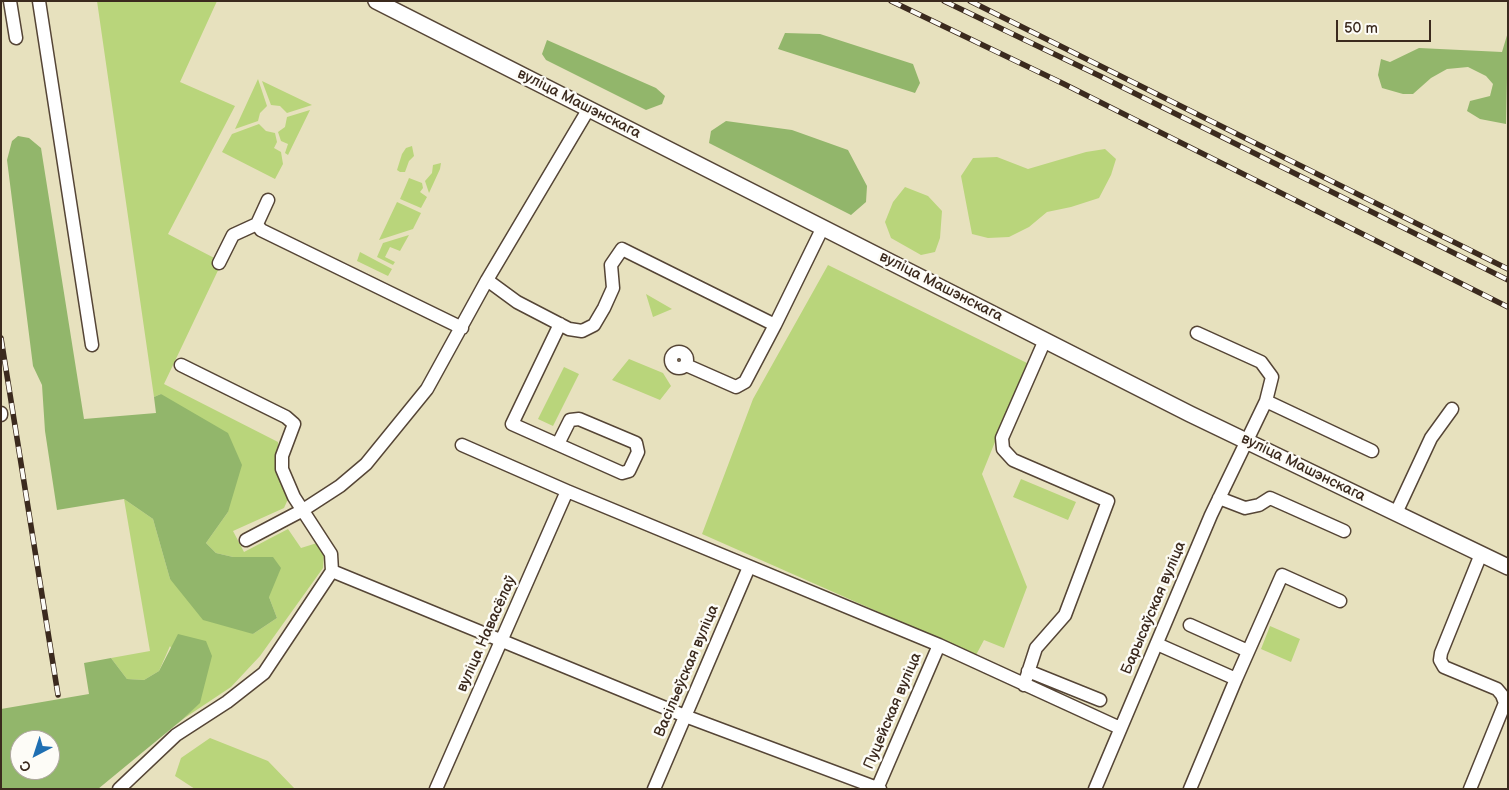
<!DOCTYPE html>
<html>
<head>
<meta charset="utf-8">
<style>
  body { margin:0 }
  #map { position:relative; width:1509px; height:790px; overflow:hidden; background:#e7e1be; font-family:"Balsamiq Sans",sans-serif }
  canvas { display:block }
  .frame { position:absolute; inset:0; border:2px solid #3b2a1e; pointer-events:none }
  .north { position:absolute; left:10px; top:730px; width:50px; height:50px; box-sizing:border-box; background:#fdfcf7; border:1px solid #afa8a0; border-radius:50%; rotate:220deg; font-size:14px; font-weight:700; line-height:20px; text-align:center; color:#3b2a1e }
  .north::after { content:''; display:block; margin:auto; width:18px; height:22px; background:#1f6fb2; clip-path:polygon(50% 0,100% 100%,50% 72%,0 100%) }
  .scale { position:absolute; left:1336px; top:20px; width:95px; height:22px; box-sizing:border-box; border:2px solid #3b2a1e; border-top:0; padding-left:6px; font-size:15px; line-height:18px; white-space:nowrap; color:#3b2a1e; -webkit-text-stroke:4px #fdfcf7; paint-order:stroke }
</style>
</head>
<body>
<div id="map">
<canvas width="1509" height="790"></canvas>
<div class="frame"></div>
<div class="north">С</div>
<div class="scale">50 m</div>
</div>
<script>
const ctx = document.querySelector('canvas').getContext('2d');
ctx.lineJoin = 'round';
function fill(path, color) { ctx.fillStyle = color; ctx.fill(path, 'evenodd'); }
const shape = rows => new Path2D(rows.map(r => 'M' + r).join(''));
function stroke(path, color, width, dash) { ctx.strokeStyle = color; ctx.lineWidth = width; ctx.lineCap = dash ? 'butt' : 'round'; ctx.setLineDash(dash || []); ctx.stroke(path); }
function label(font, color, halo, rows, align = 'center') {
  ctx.font = font + ' "Balsamiq Sans",sans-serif'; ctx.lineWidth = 5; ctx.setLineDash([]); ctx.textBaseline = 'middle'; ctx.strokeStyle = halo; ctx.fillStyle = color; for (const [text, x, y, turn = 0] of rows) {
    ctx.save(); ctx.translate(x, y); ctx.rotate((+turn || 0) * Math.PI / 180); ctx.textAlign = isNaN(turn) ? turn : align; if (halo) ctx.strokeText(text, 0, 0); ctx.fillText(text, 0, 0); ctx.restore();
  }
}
fill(shape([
  [97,1,217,1,180,82,235,106,168,234,222,262,164,384,278,442,278,470,288,499,284,508,233,531,244,552,288,529,301,548,317,543,324,554,323,568,260,656,231,687,183,719,200,702,170,646,159,671,144,680,127,679,111,658,150,651,124,499,153,519,170,579,253,634,277,618,269,597,246,557,233,557,216,553,206,543,228,512,161,394,154,397],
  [258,79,267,106,260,113,258,121,235,129],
  [262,81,312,105,287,113,280,106,271,105],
  [310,110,288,155,285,153,288,144,281,141,278,132,285,127,287,117],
  [259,124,266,131,275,133,277,142,274,148,281,152,283,164,275,179,222,152,232,134],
  [412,146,414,156,409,161,405,172,400,172,397,170,402,154,406,148],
  [1105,149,1116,159,1111,175,1099,198,1071,207,1047,212,1029,227,1009,237,988,238,972,234,961,176,973,158,997,157,1028,169,1086,152],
  [441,163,440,169,429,193,425,181,432,173,433,165],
  [409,178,422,183,423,188,420,192,427,197,421,208,400,199],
  [905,187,928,196,942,211,940,238,935,252,921,255,891,238,885,222,893,202],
  [397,202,421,213,413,229,379,240],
  [409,235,400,251,390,247,385,257,395,262,393,265,377,257,383,243],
  [360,252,392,269,388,276,357,261],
  [828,265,1027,363,982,474,1027,587,1004,648,984,640,976,655,702,534,753,399],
  [646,294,672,309,653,317],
  [629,359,663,373,671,386,660,400,612,380],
  [564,367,579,374,553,426,538,419],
  [1021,479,1076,502,1068,520,1013,497],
  [1270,626,1300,639,1291,662,1261,649],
  [210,738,268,761,295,789,195,789,175,776,181,758]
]), '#b9d57b');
fill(shape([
  [1508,32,1506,124,1480,119,1467,111,1470,101,1490,96,1493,84,1486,76,1468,67,1447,69,1431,78,1413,94,1403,94,1382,88,1378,75,1381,59,1390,62,1419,48,1502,52],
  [785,33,820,34,913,64,920,83,915,93,778,49],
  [547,40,656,88,665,96,662,104,646,110,546,60,542,54],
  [726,121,792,130,848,150,867,186,866,202,851,215,709,143,711,131],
  [18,136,29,138,41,148,84,419,156,413,154,397,161,394,228,433,242,465,228,512,206,543,216,553,233,557,273,557,281,568,269,597,277,618,253,634,203,620,170,579,153,519,124,499,57,510,45,431,42,385,33,366,7,160,12,141],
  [178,634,206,641,212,656,200,703,183,719,98,789,1,789,1,709,89,694,84,663,111,658,127,679,144,680,159,671],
  [20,740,50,740,50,770,20,770]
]), '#92b66b');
const minor = shape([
  [10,1,16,38],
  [39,1,92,345],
  [268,200,257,224,261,230,462,328],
  [219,263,233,235,257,224],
  [487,280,517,302,569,329,582,331,594,325,604,308,613,288,611,265,622,249,775,325,823,227],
  [1197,333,1261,362,1272,377,1266,401],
  '671 360a8 8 0 1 1 16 0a8 8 0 1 1-16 0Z',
  [686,365,736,387,745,382,775,325],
  [1,413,1,415],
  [558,444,570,420,579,419,636,443,638,452,629,471,622,473,512,424,560,324],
  [462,445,567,491,939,645,1120,728],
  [1219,498,1245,508,1259,505,1270,498,1344,531],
  [1396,513,1431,438,1452,409],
  [246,540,303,510,340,486,366,464,427,389,487,280,588,110],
  [332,571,685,716,880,789],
  [1190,625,1248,651],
  [1157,644,1236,679,1190,789],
  [1028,671,1100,700],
  [1236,679,1282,575,1340,601],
  [1024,685,1036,648,1065,615,1108,501,1013,460,1003,449,1002,438,1045,340],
  [119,789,176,735,227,702,264,673,332,571,331,554,294,497,282,469,282,456,294,424,286,417,181,365],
  [436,789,567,491],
  [654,789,749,567],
  [877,789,939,645],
  [1095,789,1211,515,1266,401,1372,451],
  [1470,789,1505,703,1502,695,1497,689,1444,667,1440,660,1441,653,1481,554]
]);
const major = shape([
  [376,1,1190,414,1508,567]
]);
stroke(minor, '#554536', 15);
stroke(major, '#554536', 18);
stroke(minor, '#fff', 12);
stroke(major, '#fff', 15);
const rail = shape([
  [891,1,1064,84,1508,307],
  [944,1,1102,77,1508,280],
  [970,1,1508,269],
  [1,338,58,695]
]);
stroke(rail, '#3b2a1e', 5.5);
stroke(rail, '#fdfcf7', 4, [11]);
label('15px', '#3b2a1e', '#fdfcf7', [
  ["вуліца Машэнскага",579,104,27],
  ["вуліца Машэнскага",941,287,27],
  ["вуліца Машэнскага",1303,468,26],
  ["Барысаўская вуліца",1154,608,-67],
  ["вуліца Навасёлаў",487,634,-66],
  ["Васільеўская вуліца",687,671,-67],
  ["Пуцейская вуліца",893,711,-67]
]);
</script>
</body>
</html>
